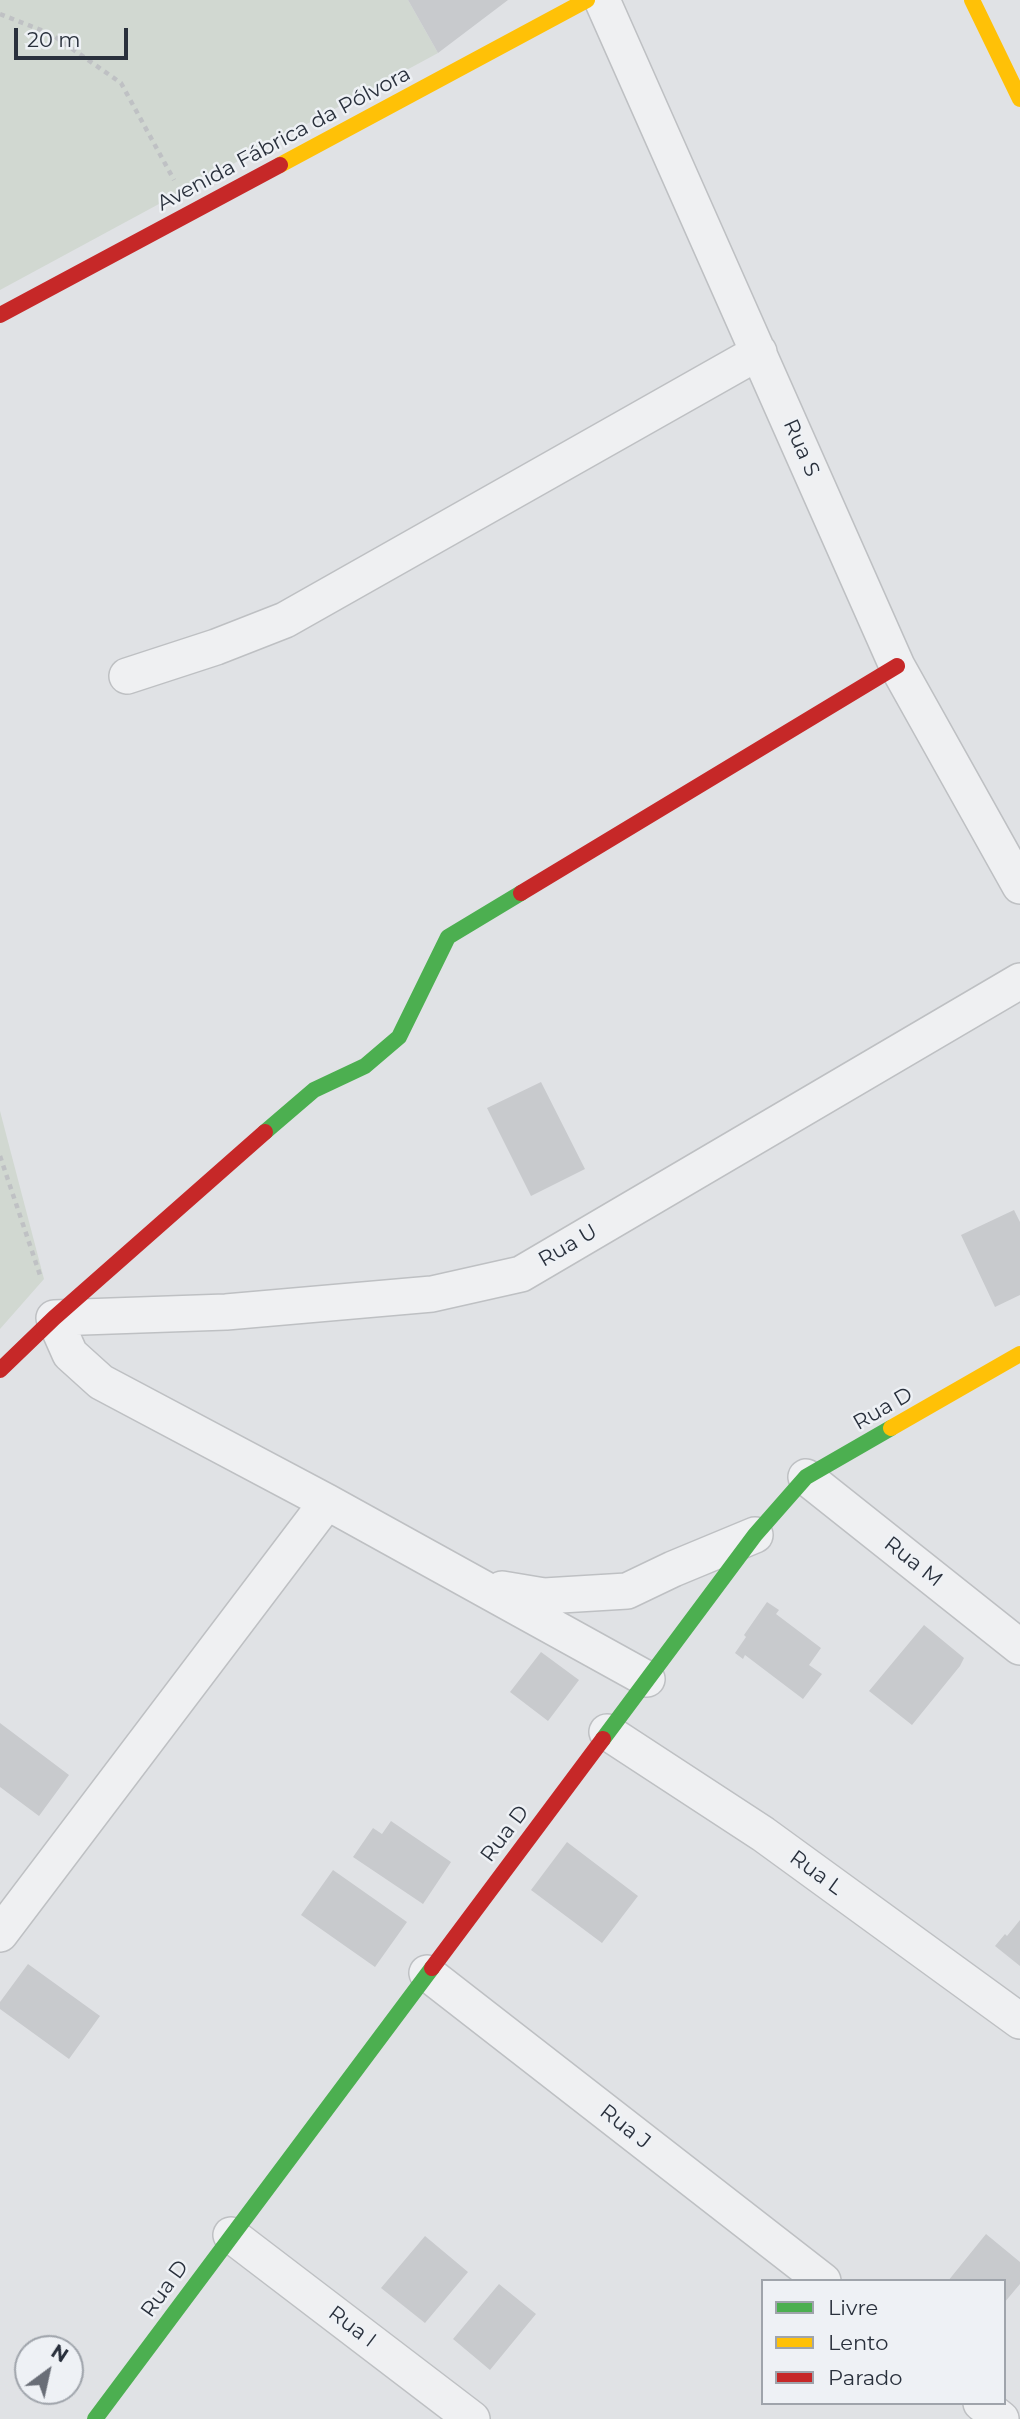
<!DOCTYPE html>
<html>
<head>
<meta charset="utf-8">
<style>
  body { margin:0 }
  #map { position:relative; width:1020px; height:2419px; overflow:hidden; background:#e0e2e5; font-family:Montserrat,sans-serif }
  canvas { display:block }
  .legend { position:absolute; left:761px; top:2279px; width:245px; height:126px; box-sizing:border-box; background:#eef1f5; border:2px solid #9fa4ab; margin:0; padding:9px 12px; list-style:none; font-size:21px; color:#29303c }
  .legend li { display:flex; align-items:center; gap:14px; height:35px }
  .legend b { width:35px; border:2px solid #9fa4ab }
  .north { position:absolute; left:14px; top:2335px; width:70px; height:70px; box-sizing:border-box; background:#eef1f5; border:2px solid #9fa4ab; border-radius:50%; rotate:33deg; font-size:19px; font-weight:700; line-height:28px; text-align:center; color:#29303c }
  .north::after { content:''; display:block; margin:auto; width:24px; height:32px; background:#696e77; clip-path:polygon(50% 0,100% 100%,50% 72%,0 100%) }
  .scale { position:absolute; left:14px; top:28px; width:114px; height:32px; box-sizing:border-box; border:4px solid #29303c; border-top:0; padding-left:9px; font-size:21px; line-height:24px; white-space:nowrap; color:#29303c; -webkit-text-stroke:5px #eef1f5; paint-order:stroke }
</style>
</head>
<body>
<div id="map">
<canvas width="1020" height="2419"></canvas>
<ul class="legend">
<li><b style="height:9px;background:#4caf50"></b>Livre</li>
<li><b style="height:9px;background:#ffc107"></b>Lento</li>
<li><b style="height:9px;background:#c62828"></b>Parado</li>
</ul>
<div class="north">N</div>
<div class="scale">20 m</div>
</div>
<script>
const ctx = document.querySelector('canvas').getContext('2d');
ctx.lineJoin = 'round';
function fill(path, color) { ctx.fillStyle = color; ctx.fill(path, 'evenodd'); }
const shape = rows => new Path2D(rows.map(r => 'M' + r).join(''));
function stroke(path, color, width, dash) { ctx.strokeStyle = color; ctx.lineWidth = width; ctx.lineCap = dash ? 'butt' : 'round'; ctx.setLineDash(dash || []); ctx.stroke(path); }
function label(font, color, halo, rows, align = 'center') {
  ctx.font = font + ' Montserrat,sans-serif'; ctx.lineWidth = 5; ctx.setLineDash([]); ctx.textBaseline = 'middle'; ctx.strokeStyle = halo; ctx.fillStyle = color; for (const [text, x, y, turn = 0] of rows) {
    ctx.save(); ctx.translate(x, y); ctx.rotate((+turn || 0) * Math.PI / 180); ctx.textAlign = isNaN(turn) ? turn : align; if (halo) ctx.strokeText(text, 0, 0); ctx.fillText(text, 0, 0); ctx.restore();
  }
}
fill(shape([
  [0,0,408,0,438,53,0,290],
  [0,1111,44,1279,0,1329]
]), '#d1d8d1');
fill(shape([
  [408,0,508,0,438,53],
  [541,1082,585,1169,531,1196,487,1108],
  [1014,1210,1020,1222,1020,1295,995,1307,961,1235],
  [767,1602,779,1610,776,1614,821,1648,809,1665,822,1674,803,1699,745,1655,743,1659,735,1653,746,1637,744,1635],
  [924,1625,964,1658,960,1666,912,1725,869,1691],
  [541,1652,579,1680,548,1721,510,1692],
  [0,1723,69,1775,39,1816,0,1787],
  [391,1821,451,1862,423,1904,353,1857,373,1828,382,1834],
  [567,1842,638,1896,602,1943,531,1890],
  [333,1870,407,1922,375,1967,301,1915],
  [1020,1920,1020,1966,995,1946,1005,1934,1007,1936],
  [28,1964,100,2016,69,2059,0,2009,0,2002],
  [986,2234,1020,2262,1020,2284,1004,2303,1004,2281,948,2281],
  [425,2236,468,2272,425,2323,381,2288],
  [499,2284,536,2314,490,2370,453,2339]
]), '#c8cacd');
const street = shape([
  [602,0,897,666,1020,886],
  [127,676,216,647,285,620,759,352],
  [806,1477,1020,1647],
  [502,1589,544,1596,627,1591,673,1569,755,1535],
  [647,1679,327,1502,101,1382,70,1354,54,1318,226,1312,432,1294,521,1274,1020,981],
  [607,1732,763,1834,1020,2021],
  [0,1934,327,1502],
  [427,1973,823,2281],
  [231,2235,472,2419],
  [981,2403,1001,2419]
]);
stroke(street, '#bec0c3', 38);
stroke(shape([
  [0,14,51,34,121,83,174,180],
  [0,1156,41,1278]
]), '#bfc1c4', 4.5, [5, 5]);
stroke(street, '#eff0f2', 35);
stroke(shape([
  [265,1132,314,1090,365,1066,399,1037,448,937,521,893],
  [603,1739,755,1535,806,1477,891,1428],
  [95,2419,432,1968]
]), '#4caf50', 16);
stroke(shape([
  [972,0,1020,99],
  [280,165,587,0],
  [891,1428,1020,1354]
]), '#ffc107', 16);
stroke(shape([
  [0,315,280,165],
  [521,893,897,666],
  [0,1370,54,1318,265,1132],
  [432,1968,603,1739]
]), '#c62828', 16);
label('21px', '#29303c', '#eef1f5', [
  ["Avenida Fábrica da Pólvora",284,139,-28],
  ["Rua S",801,448,66],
  ["Rua U",568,1246,-30],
  ["Rua D",883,1409,-30],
  ["Rua M",913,1562,38],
  ["Rua D",505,1834,-53],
  ["Rua L",816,1873,36],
  ["Rua J",625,2127,38],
  ["Rua D",165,2289,-54],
  ["Rua I",352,2327,37]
]);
</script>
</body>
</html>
